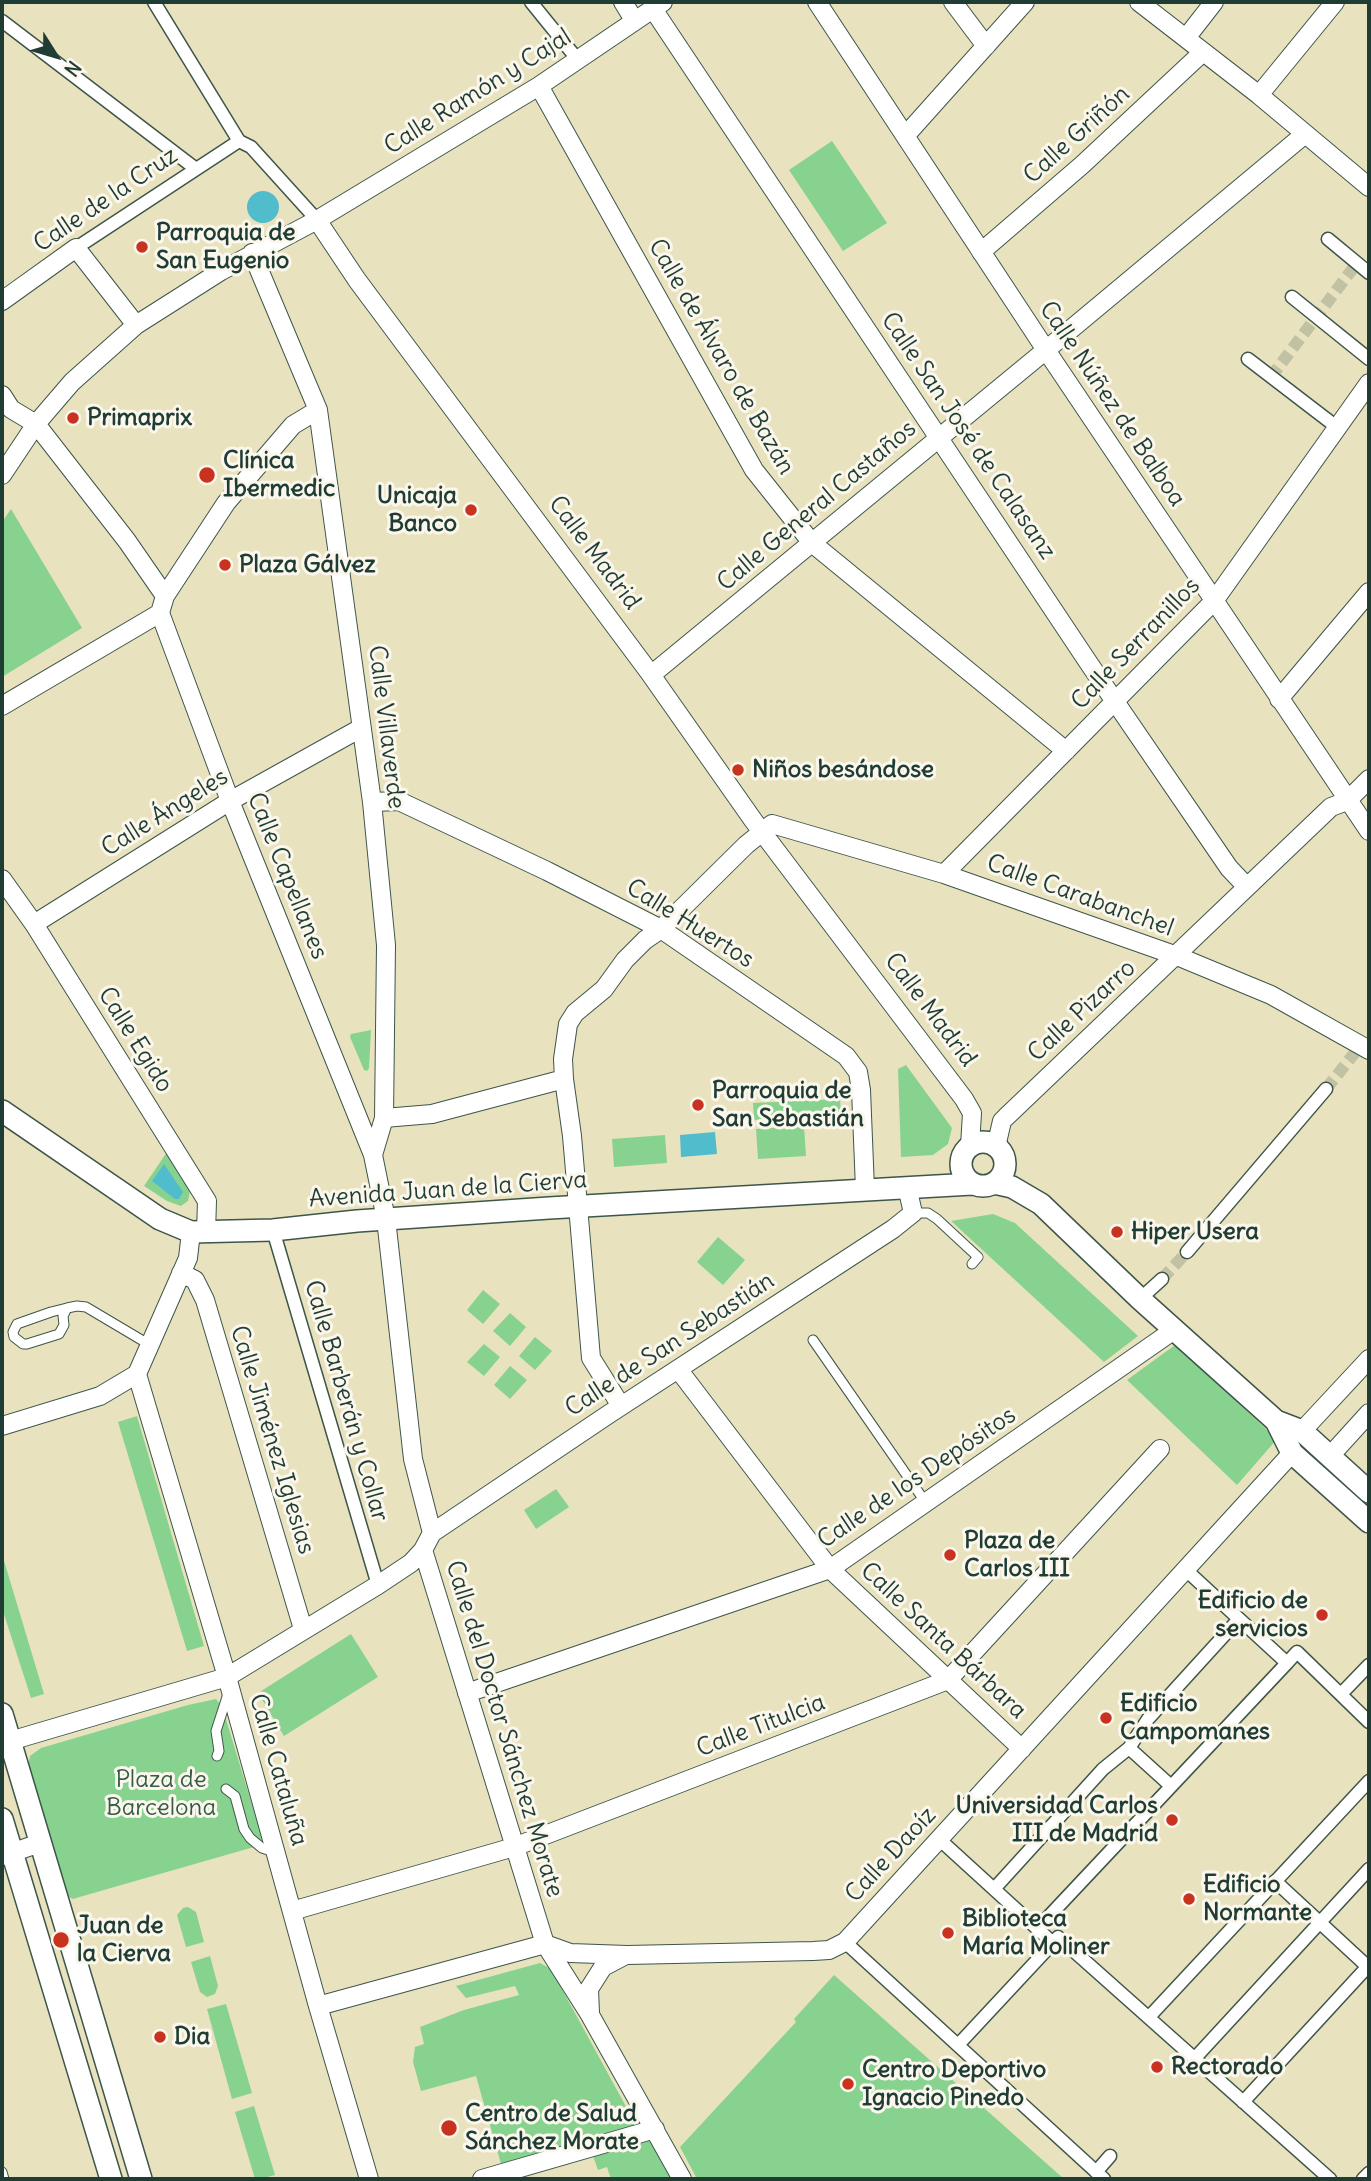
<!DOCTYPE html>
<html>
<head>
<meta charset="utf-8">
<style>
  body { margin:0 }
  #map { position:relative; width:1371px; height:2181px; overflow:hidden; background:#e9e2bf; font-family:Delius,sans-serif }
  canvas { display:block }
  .frame { position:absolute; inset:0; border:4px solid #1f3d34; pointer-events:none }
  .north { position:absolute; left:21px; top:21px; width:70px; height:70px; -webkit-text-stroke:5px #fbf7ec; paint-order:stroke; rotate:127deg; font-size:19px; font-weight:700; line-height:28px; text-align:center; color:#1f3d34 }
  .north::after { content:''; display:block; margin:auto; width:24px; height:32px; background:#1f3d34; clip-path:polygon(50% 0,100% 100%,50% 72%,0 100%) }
</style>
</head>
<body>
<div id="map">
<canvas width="1371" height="2181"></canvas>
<div class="frame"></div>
<div class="north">N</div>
</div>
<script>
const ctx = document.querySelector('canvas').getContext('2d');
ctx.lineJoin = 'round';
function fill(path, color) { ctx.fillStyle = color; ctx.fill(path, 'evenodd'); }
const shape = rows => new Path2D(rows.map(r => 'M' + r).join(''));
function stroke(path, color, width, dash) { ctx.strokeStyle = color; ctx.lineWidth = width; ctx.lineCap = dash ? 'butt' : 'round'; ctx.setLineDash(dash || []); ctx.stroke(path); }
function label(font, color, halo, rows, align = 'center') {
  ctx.font = font + ' Delius,sans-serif'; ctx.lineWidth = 6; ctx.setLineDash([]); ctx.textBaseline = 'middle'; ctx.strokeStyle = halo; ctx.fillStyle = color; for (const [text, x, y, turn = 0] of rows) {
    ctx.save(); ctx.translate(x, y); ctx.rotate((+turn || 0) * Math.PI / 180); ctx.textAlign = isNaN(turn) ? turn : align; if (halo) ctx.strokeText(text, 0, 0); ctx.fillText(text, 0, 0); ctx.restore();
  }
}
fill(shape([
  [832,141,887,223,843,251,789,170],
  [11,509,82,628,2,677,2,522],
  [371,1030,369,1068,367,1071,364,1070,350,1037,351,1034],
  [906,1065,952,1128,948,1144,933,1155,901,1157,898,1069],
  [840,1099,841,1115,754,1120,753,1103],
  [804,1126,806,1156,758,1159,756,1129],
  [665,1135,667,1163,614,1167,612,1139],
  [167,1152,190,1191,188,1201,181,1206,167,1201,144,1186],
  [993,1214,1015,1223,1138,1336,1104,1362,951,1221],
  [718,1237,745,1260,723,1285,697,1262],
  [483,1290,500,1304,483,1324,467,1310],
  [510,1313,526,1327,510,1346,493,1331],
  [535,1337,552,1351,535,1370,519,1356],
  [484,1344,500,1357,484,1376,467,1362],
  [1175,1345,1277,1439,1237,1485,1127,1380],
  [510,1366,527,1380,510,1399,494,1385],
  [137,1416,204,1646,187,1651,118,1422],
  [556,1489,569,1507,536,1529,524,1510],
  [2,1554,44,1694,31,1698,2,1608],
  [351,1634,378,1677,284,1736,258,1693],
  [216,1699,222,1706,262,1838,260,1842,254,1847,83,1896,73,1899,69,1897,28,1766,30,1756,41,1748,188,1705],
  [188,1907,196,1912,204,1942,186,1947,177,1915,183,1908],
  [210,1956,218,1986,215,1994,207,1997,200,1992,191,1962],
  [540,1963,551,1969,636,2125,501,2164,476,2076,421,2091,413,2062,415,2047,424,2044,420,2027,464,2010,519,1995,515,1986,466,1998,456,1986],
  [834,1975,1064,2179,697,2179,680,2147,796,2022,794,2019],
  [226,2004,252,2093,232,2099,207,2009],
  [254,2106,275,2175,260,2179,255,2179,235,2112],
  [650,2137,673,2179,611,2179,607,2167,598,2170,593,2156]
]), '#88d28f');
fill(shape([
  '247 207a16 16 0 1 1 32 0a16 16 0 1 1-32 0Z',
  [715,1132,717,1154,681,1157,680,1135],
  [164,1164,183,1192,179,1199,175,1199,152,1181]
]), '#51bccc');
stroke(shape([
  [1271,377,1357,263],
  [1326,1089,1361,1045],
  [1162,1279,1187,1252]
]), '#c1c1a3', 12, [12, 6]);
const service = shape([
  [913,1213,928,1213,937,1219,978,1257,972,1264],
  [67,1308,63,1316,64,1325,59,1334,27,1344,23,1344,14,1337,13,1332,17,1324,51,1312,67,1308,77,1306,86,1307,150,1345],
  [813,1340,926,1503],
  [217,1756,219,1751,216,1731,228,1694],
  [226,1789,235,1796,244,1829,250,1838,262,1848,274,1852],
  [2,2172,4,2179]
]);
const pedestrian = shape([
  [154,2,239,141,251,147,317,220],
  [531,2,578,60],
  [2,21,196,169],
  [1328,239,1369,273],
  [76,248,239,141],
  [1292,297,1369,359],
  [1248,359,1338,428],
  [273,1230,378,1585],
  [1187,1252,1326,1089],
  [1140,1299,1162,1279],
  [1186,1570,1287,1663,1297,1652,1369,1722],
  [1341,1694,1369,1665],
  [1129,1748,1171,1786],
  [939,1839,1053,1943,1058,1937,1330,2179],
  [1275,1881,1368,1967],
  [994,1889,1103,1769,1129,1748,1148,1719,1239,1619],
  [1037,1929,1287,1663],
  [845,1942,1104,2179],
  [1149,2017,1369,1781],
  [958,2045,1053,1943],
  [1195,2058,1369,1869],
  [1243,2102,1369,1965],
  [1096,2172,1110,2156],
  [1363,2179,1369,2173]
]);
const minor = shape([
  [623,2,634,20],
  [817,2,1046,350,1369,831],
  [953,2,986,46],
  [1139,2,1259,95,1369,187],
  [653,9,1090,665,1229,868,1247,887],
  [1186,38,1214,2],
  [539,86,754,470,812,543,1066,751],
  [1259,95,1335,2],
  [906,135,1025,2],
  [317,220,357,280,649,672,753,820,964,1099,972,1113,970,1146],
  [981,252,1082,165,1203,52],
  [252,253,318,410,372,802,386,945,384,1118,373,1155,386,1219,413,1459,432,1533,423,1550,545,1944,590,2015,682,2179],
  [2,301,76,248,136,325],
  [2,395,11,409,36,424,127,541,165,596],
  [2,475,36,424,72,382,136,325,221,271,317,220,539,86,663,2],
  [160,613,230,801,373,1155],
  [651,675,1046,350,1305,134],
  [1279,699,1369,592],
  [2,706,160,613,165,596,226,503,293,425,318,410],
  [372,802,399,801,547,871,661,929,846,1056,858,1072,861,1090,865,1189],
  [944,874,1214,601,1369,383],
  [2,879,34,924,207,1201,206,1233],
  [34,924,230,801,361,728],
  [384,1118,432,1114,564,1079],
  [996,1147,1002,1121,1006,1117,1331,807,1347,801,1369,779],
  [181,1273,195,1280,205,1300,303,1629],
  [678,1369,830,1569,1022,1749],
  [137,1374,227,1677,318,2006,369,2179],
  [621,1406,591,1358,572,1136,564,1079,563,1059,568,1024,575,1013,604,989,625,960,645,940,661,929,746,845,772,824,944,874,1177,956,1271,995,1369,1050],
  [2,1426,100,1396,137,1374,188,1258,191,1232],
  [1302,1431,1369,1359],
  [1330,1456,1369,1413],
  [432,1533,609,1414,893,1229,913,1213,907,1187],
  [467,1693,830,1569,1174,1330],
  [10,1741,227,1677,378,1585,411,1563,423,1550],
  [2,1856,40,1843],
  [292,1911,514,1847,948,1680,1160,1449],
  [545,1944,570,1953,627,1955,813,1951,829,1950,845,1942,1292,1453],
  [318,2006,545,1944],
  [590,2013,589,1989,603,1967,624,1956],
  [482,2179,655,2129]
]);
const tertiary = shape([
  [2,1111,160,1219,191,1232,273,1230,357,1221,549,1208,972,1184],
  '961 1164a22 22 0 1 1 44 0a22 22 0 1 1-44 0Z',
  [994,1183,1012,1187,1041,1204,1140,1299,1276,1421,1292,1453,1369,1522],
  [1276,1421,1302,1431,1369,1492],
  [2,1714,141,2179],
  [2,1819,111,2179]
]);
stroke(service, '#3d5649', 11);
stroke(pedestrian, '#3d5649', 15);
stroke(minor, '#3d5649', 20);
stroke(tertiary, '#3d5649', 24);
stroke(service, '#fff', 9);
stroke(pedestrian, '#fff', 12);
stroke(minor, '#fff', 18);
stroke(tertiary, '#fff', 21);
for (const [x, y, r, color] of [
  [142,247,7,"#c8321e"],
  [73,418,7,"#c8321e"],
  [207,475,9,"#c8321e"],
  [471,510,7,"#c8321e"],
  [225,565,7,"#c8321e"],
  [738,770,7,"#c8321e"],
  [698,1105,7,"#c8321e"],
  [1117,1232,7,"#c8321e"],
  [950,1555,7,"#c8321e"],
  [1322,1615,7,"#c8321e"],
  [1106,1718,7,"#c8321e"],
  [1172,1820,7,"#c8321e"],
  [1189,1899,7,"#c8321e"],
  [948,1933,7,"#c8321e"],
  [61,1940,9,"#c8321e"],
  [160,2037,7,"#c8321e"],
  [1157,2067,7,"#c8321e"],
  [848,2084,7,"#c8321e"],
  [449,2128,9,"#c8321e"]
]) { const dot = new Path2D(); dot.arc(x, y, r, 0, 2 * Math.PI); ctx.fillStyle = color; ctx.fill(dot); stroke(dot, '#fbf7ec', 2.5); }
label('24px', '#1f3d34', '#fbf7ec', [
  ["Calle Ramón y Cajal",478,92,-32],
  ["Calle Griñón",1077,135,-42],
  ["Calle de la Cruz",106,200,-34],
  ["Calle de Álvaro de Bazán",721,357,60],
  ["Calle Núñez de Balboa",1112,404,56],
  ["Calle San José de Calasanz",968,436,56],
  ["Calle General Castaños",817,506,-40],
  ["Calle Madrid",594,553,53],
  ["Calle Serranillos",1136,644,-46],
  ["Calle Villaverde",386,727,83],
  ["Calle Ángeles",165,813,-32],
  ["Calle Capellanes",287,876,68],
  ["Calle Carabanchel",1080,896,20],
  ["Calle Huertos",690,924,32],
  ["Calle Madrid",930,1010,53],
  ["Calle Pizarro",1082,1011,-43],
  ["Calle Egido",135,1040,58],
  ["Avenida Juan de la Cierva",448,1190,-4],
  ["Calle de San Sebastián",670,1345,-33],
  ["Calle Barberán y Collar",346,1401,74],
  ["Calle Jiménez Iglesias",272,1440,73],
  ["Calle de los Depósitos",917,1478,-34],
  ["Calle Santa Bárbara",943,1641,43],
  ["Calle Titulcia",761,1726,-21],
  ["Calle del Doctor Sánchez Morate",504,1729,73],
  ["Calle Cataluña",278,1770,74],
  ["Calle Daoíz",891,1855,-47]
]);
label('bold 24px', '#1f3d34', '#fbf7ec', [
  ["Parroquia de",156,233],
  ["San Eugenio",156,261],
  ["Primaprix",87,418],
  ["Clínica",223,461],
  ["Ibermedic",223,489],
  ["Unicaja",457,496,"right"],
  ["Banco",457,524,"right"],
  ["Plaza Gálvez",239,565],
  ["Niños besándose",752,770],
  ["Parroquia de",712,1091],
  ["San Sebastián",712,1119],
  ["Hiper Usera",1131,1232],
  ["Plaza de",964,1541],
  ["Carlos III",964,1569],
  ["Edificio de",1308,1601,"right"],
  ["servicios",1308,1629,"right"],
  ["Edificio",1120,1704],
  ["Campomanes",1120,1732],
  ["Universidad Carlos",1158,1806,"right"],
  ["III de Madrid",1158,1834,"right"],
  ["Edificio",1203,1885],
  ["Normante",1203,1913],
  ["Biblioteca",962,1919],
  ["María Moliner",962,1947],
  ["Juan de",77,1926],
  ["la Cierva",77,1954],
  ["Dia",174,2037],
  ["Rectorado",1171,2067],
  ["Centro Deportivo",862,2070],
  ["Ignacio Pinedo",862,2098],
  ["Centro de Salud",465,2114],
  ["Sánchez Morate",465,2142]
], 'left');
label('24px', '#345b46', '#fbf7ec', [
  ["Plaza de",161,1780],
  ["Barcelona",161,1808]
]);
</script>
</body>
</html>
